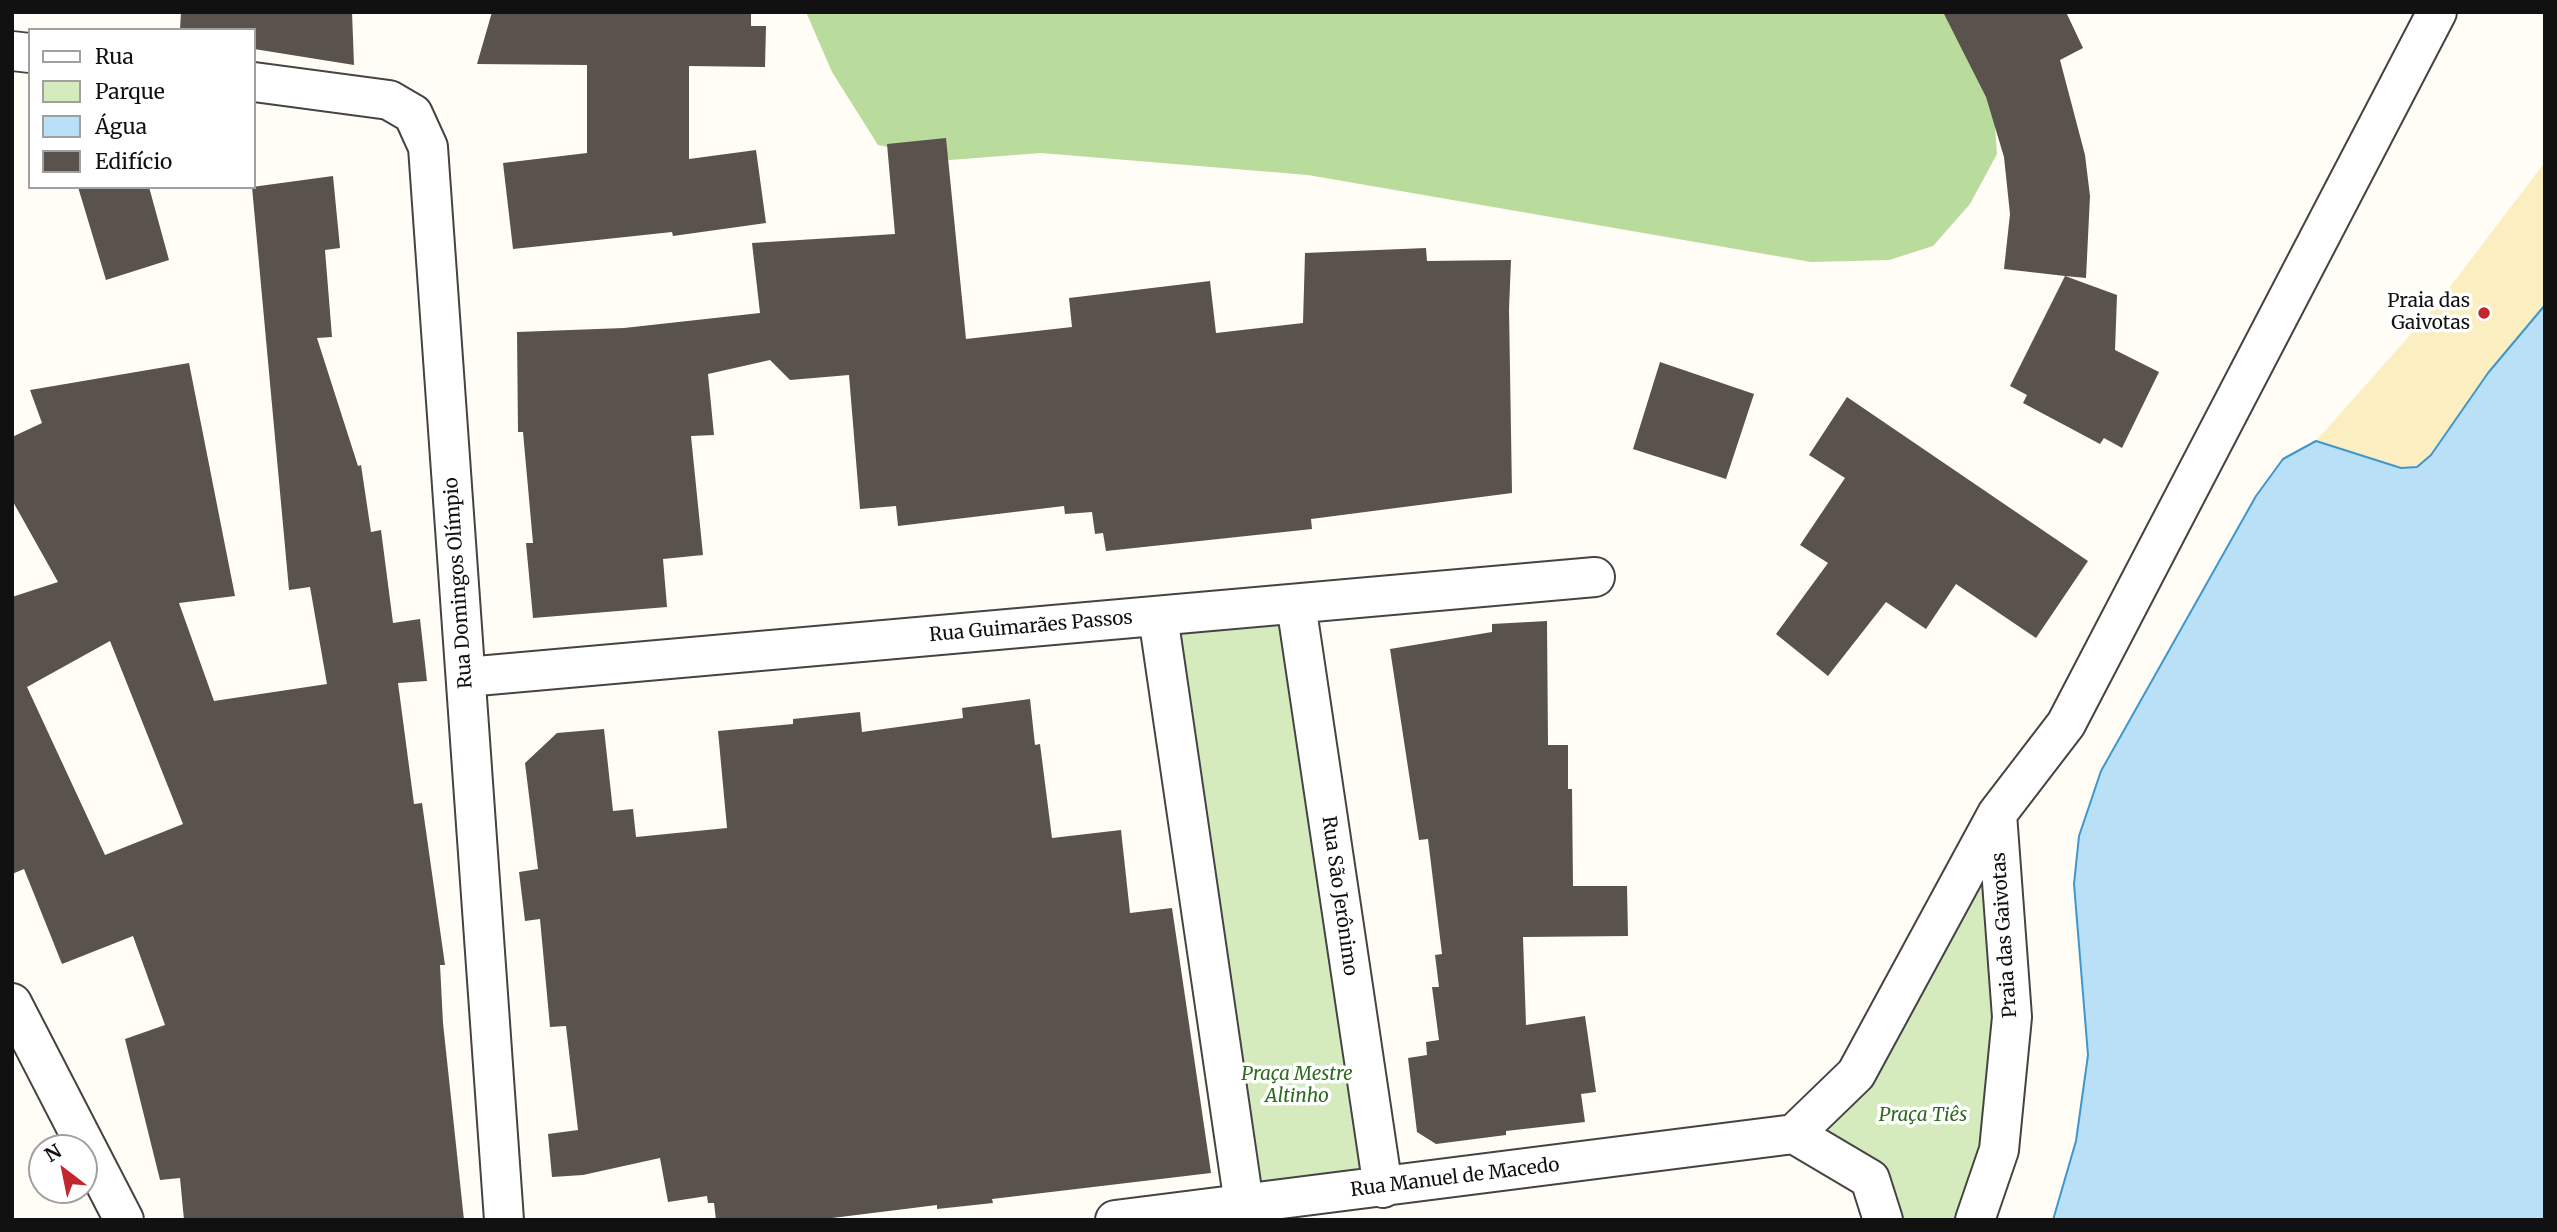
<!DOCTYPE html>
<html>
<head>
<meta charset="utf-8">
<style>
  body { margin:0 }
  #map { position:relative; width:2557px; height:1232px; overflow:hidden; background:#fffdf5; font-family:Merriweather,serif }
  canvas { display:block }
  .frame { position:absolute; inset:0; border:14px solid #111; pointer-events:none }
  .legend { position:absolute; left:28px; top:28px; width:228px; height:161px; box-sizing:border-box; background:#fff; border:2px solid #a0a0a0; margin:0; padding:9px 12px; list-style:none; font-size:21px; color:#111 }
  .legend li { display:flex; align-items:center; gap:14px; height:35px }
  .legend b { width:35px; border:2px solid #a0a0a0 }
  .north { position:absolute; left:28px; top:1134px; width:70px; height:70px; box-sizing:border-box; background:#fff; border:2px solid #a0a0a0; border-radius:50%; rotate:328deg; font-size:19px; font-weight:700; line-height:28px; text-align:center; color:#111 }
  .north::after { content:''; display:block; margin:auto; width:24px; height:32px; background:#c4262e; clip-path:polygon(50% 0,100% 100%,50% 72%,0 100%) }
</style>
</head>
<body>
<div id="map">
<canvas width="2557" height="1232"></canvas>
<div class="frame"></div>
<ul class="legend">
<li><b style="height:9px;background:#fff"></b>Rua</li>
<li><b style="height:19px;background:#d5ebbd"></b>Parque</li>
<li><b style="height:19px;background:#b9e0f7"></b>Água</li>
<li><b style="height:19px;background:#5a524d"></b>Edifício</li>
</ul>
<div class="north">N</div>
</div>
<script>
const ctx = document.querySelector('canvas').getContext('2d');
ctx.lineJoin = 'round';
function fill(path, color) { ctx.fillStyle = color; ctx.fill(path, 'evenodd'); }
const shape = rows => new Path2D(rows.map(r => 'M' + r).join(''));
function stroke(path, color, width, dash) { ctx.strokeStyle = color; ctx.lineWidth = width; ctx.lineCap = dash ? 'butt' : 'round'; ctx.setLineDash(dash || []); ctx.stroke(path); }
function label(font, color, halo, rows, align = 'center') {
  ctx.font = font + ' Merriweather,serif'; ctx.lineWidth = 7; ctx.setLineDash([]); ctx.textBaseline = 'middle'; ctx.strokeStyle = halo; ctx.fillStyle = color; for (const [text, x, y, turn = 0] of rows) {
    ctx.save(); ctx.translate(x, y); ctx.rotate((+turn || 0) * Math.PI / 180); ctx.textAlign = isNaN(turn) ? turn : align; if (halo) ctx.strokeText(text, 0, 0); ctx.fillText(text, 0, 0); ctx.restore();
  }
}
fill(shape([
  [1296,604,1383,1188,1244,1204,1158,616],
  [1997,814,2012,1017,1975,1220,1883,1220,1870,1179,1794,1134,1856,1074]
]), '#d5ebbd');
fill(shape([
  [806,12,1951,12,1993,98,1997,154,1970,204,1933,246,1889,260,1811,262,1308,175,1041,153,950,160,878,145,832,72]
]), '#b9dc9c');
fill(shape([
  [2545,162,2545,305,2488,373,2431,455,2417,467,2401,468,2316,441,2434,308]
]), '#fbeec1');
const water = shape([
  [2545,305,2545,1220,2053,1220,2076,1141,2088,1055,2074,884,2079,836,2101,771,2256,496,2283,459,2316,441,2401,468,2417,467,2431,455,2488,373,2545,305]
]);
fill(water, '#b9e0f7');
stroke(water, '#3f96cf', 2);
fill(shape([
  [181,12,352,12,354,65,254,49,254,30,180,30],
  [492,12,751,12,751,26,766,26,765,67,689,66,689,159,756,150,766,223,673,236,672,232,513,249,503,163,587,153,587,65,477,64],
  [1943,12,2066,12,2083,48,2060,60,2085,155,2090,196,2086,278,2065,276,2117,295,2115,350,2159,372,2122,448,2104,438,2100,444,2023,403,2027,395,2010,386,2065,276,2004,269,2010,214,2004,157,1986,97],
  [946,138,966,339,1072,327,1069,298,1210,281,1216,333,1303,323,1305,253,1426,248,1427,261,1511,260,1509,309,1512,493,1311,519,1312,529,1106,551,1103,533,1095,534,1092,512,1065,514,1064,506,898,526,896,506,860,509,849,375,790,380,770,360,708,374,714,435,691,436,703,555,663,559,667,607,533,618,526,543,533,543,523,432,518,432,517,332,624,328,760,313,752,243,895,234,887,144],
  [333,176,340,248,325,250,332,337,317,338,358,466,361,465,371,532,381,530,393,623,420,619,427,681,398,683,414,804,422,803,445,965,440,965,443,1023,464,1220,184,1220,180,1178,160,1180,125,1039,165,1025,133,936,62,964,24,869,12,874,12,597,58,582,12,500,12,437,42,423,30,390,189,363,235,596,179,603,214,701,327,684,310,587,289,590,252,187],
  [110,641,183,824,105,855,27,687],
  [78,187,149,187,169,260,106,280],
  [1660,362,1754,394,1726,479,1633,449],
  [1847,397,2088,561,2036,638,1956,584,1926,629,1886,602,1828,676,1776,634,1828,563,1800,545,1845,478,1809,455],
  [1547,621,1548,745,1568,745,1568,789,1572,789,1573,886,1627,886,1628,936,1523,937,1526,1025,1585,1016,1596,1092,1581,1094,1585,1122,1506,1131,1506,1135,1436,1144,1417,1132,1408,1058,1427,1055,1426,1042,1439,1040,1432,987,1439,987,1435,955,1442,954,1428,839,1419,840,1390,649,1492,632,1492,624],
  [1030,699,1035,745,1040,744,1052,838,1121,830,1130,913,1172,908,1211,1173,992,1199,993,1203,937,1209,937,1205,816,1220,716,1220,714,1203,708,1203,707,1196,668,1202,660,1158,583,1175,552,1177,548,1134,578,1130,566,1026,550,1027,540,919,525,921,519,872,538,869,525,763,557,733,604,729,613,811,633,809,636,837,727,828,718,731,793,724,793,719,860,712,862,732,963,718,962,708]
]), '#5a524d');
const street = shape([
  [12,51,30,53],
  [254,82,389,100,413,114,428,147,504,1220],
  [1296,604,1383,1188],
  [1158,616,1244,1204],
  [466,677,1595,577],
  [12,1003,124,1220],
  [1794,1134,1856,1074,1997,814,2066,724,2437,12],
  [1794,1134,1870,1179,1883,1220],
  [1115,1220,1794,1134],
  [1975,1220,1999,1150,2012,1017,1997,814]
]);
stroke(street, '#444', 42);
stroke(street, '#fff', 38);
for (const [x, y, r, color] of [
  [2484,313,7,"#c4262e"]
]) { const dot = new Path2D(); dot.arc(x, y, r, 0, 2 * Math.PI); ctx.fillStyle = color; ctx.fill(dot); stroke(dot, '#fff', 2.5); }
label('19px', '#111', '#fff', [
  ["Praia das",2470,302],
  ["Gaivotas",2470,324]
], 'right');
label('19px', '#111', '#fff', [
  ["Rua Domingos Olímpio",459,583,-94],
  ["Rua Guimarães Passos",1031,627,-5],
  ["Rua São Jerônimo",1339,896,82],
  ["Praia das Gaivotas",2005,935,-94],
  ["Rua Manuel de Macedo",1455,1178,-7]
]);
label('italic 19px', '#2f6b1f', '#fff', [
  ["Praça Mestre",1297,1075],
  ["Altinho",1297,1097],
  ["Praça Tiês",1923,1116]
]);
</script>
</body>
</html>
